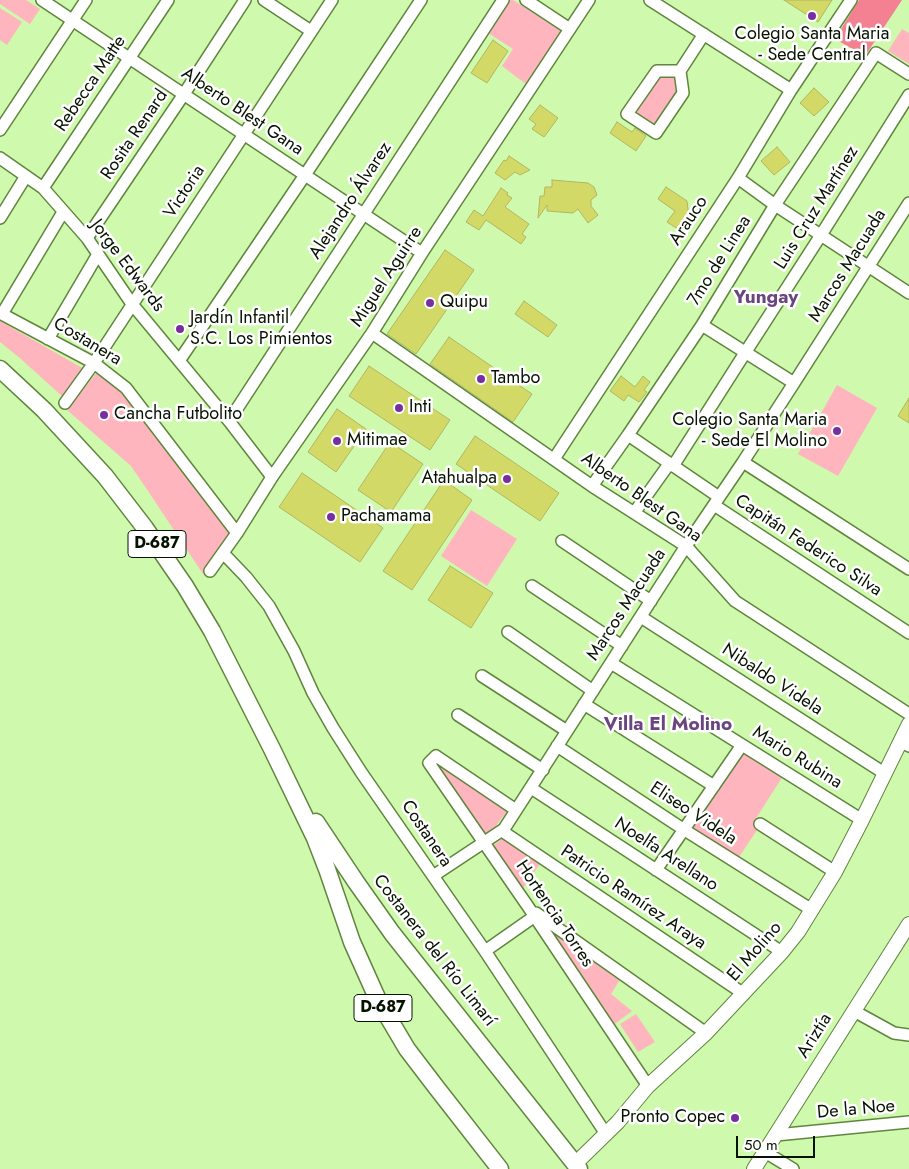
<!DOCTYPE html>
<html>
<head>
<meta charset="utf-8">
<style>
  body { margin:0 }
  #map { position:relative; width:909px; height:1169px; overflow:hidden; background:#cff9ad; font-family:Jost,sans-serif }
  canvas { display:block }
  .scale { position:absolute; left:736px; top:1136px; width:79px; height:22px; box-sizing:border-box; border:2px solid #061300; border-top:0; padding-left:6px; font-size:15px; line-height:18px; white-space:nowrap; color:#061300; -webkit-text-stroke:4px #fff; paint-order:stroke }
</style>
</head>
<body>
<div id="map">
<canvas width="909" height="1169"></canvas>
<div class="scale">50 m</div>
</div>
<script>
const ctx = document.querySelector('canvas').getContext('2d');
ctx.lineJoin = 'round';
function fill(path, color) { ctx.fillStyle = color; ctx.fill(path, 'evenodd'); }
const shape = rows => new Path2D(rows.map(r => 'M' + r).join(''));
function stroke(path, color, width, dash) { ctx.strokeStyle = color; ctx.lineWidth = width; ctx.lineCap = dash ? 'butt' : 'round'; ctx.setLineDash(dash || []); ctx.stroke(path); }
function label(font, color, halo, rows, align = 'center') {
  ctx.font = font + ' Jost,sans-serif'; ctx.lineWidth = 5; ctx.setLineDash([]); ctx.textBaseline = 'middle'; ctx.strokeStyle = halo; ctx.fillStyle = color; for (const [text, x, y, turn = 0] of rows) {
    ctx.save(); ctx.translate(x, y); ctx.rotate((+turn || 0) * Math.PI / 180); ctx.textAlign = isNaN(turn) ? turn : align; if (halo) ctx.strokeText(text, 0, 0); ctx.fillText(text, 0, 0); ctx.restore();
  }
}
fill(shape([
  [0,0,26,0,40,9,30,24,0,4],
  [509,0,513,0,566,34,530,87,502,66,513,49,488,33],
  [0,8,22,22,7,45,0,40],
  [902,29,909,33,909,64,888,51],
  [663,75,672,75,677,81,679,92,656,122,649,125,639,119,638,113,638,105,657,77],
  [0,321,84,369,64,398,21,359,0,342],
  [98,371,122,392,178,461,231,535,203,574,150,494,131,466,67,410],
  [837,385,877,408,838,476,798,454],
  [471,510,517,539,487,586,441,556],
  [742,750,783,776,753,823,759,827,737,860,690,828],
  [438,761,508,810,495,827,483,835,435,766],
  [506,836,542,861,521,891,491,847],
  [546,928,621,978,611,994,632,1011,612,1026],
  [636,1014,655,1042,638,1052,620,1024]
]), '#feb5bd');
fill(shape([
  [859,0,902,0,865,56,835,39]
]), '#f38192');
const building = shape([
  [784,0,832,0,818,22,784,0],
  [493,40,508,51,487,83,471,73,493,40],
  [814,88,829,102,814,116,800,103,814,88],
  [540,105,558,118,544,137,532,129,536,124,529,119,540,105],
  [617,122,632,132,635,128,646,136,636,151,610,133,617,122],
  [777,147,790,162,774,175,761,161,777,147],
  [509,156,530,170,520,175,515,172,505,180,495,173,504,160,506,161,509,156],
  [552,180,588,183,594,187,597,195,591,200,591,206,598,215,588,223,578,209,573,213,547,211,547,205,538,218,540,196,544,196,545,187,552,187,552,180],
  [666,187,687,201,689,217,693,220,684,233,667,222,675,211,658,199,666,187],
  [501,188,508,193,507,195,512,198,505,207,529,224,522,234,526,237,521,244,486,220,479,230,466,222,474,210,483,216,501,188],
  [445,250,474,270,416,354,387,334,445,250],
  [524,301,557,325,548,337,515,314,524,301],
  [449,337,532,394,513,422,430,364,449,337],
  [369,366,450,420,430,450,349,396,369,366],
  [621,376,635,387,643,376,650,382,644,390,647,392,639,402,628,395,624,401,610,391,621,376],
  [909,398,909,423,898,416,909,398],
  [337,409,366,429,336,472,308,452,337,409],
  [475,436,559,493,540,521,456,464,475,436],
  [390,442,423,464,391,512,358,490,390,442],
  [302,473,383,528,360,562,279,507,302,473],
  [444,480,472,500,412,590,383,571,444,480],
  [450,566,493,593,471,628,428,600,450,566]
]);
fill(building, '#d3d966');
stroke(building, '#b1b662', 1);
const minor = shape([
  [42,0,422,253],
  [264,0,311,31],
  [526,0,570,29],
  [650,0,791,90],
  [680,71,657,71,627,114,656,133,683,93,680,71,704,34],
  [0,130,86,0],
  [0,158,43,188,87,238,132,304,229,421,272,477],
  [738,178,775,205,909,293],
  [43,188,168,0],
  [0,218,26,176],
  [87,238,184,94,245,0],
  [0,313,94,363,126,388,237,533],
  [2,314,63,212],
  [702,325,794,383],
  [372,333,592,486,686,546,735,601,909,714],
  [48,339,98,254],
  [179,361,305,175,421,0],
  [65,403,94,363,332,0],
  [229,421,503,0],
  [628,435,719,497],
  [554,459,738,178,791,90,851,0],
  [743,462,909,569],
  [673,466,745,353,821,235,909,95],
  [592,486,628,435,702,325,775,205,876,53,909,74],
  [714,505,909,633],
  [634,513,669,464],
  [562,541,651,601],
  [223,553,246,577,269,606,294,651,313,693,333,728,361,772,485,951,606,1134],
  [210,571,237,533,272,477,372,333,422,253,589,0],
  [532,586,622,646],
  [641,617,884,773],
  [508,632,593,691],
  [611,663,862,820],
  [482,676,567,731],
  [584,704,714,786],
  [458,715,543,770],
  [900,741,909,746],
  [557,746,683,829,812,910],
  [531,788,782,952],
  [516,810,436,756,429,763,529,908,648,1086],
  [760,824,835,872],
  [502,831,744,994],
  [656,870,742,745],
  [433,876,504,829,686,546,743,462,794,383,909,203],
  [536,913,706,1033],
  [485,951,535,916],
  [854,1011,894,1033,909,1035],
  [776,1135,909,1122],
  [765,1152,793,1169]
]);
const major = shape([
  [575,1164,618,1122,648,1086,706,1033,782,952,798,932,835,872,862,820,909,724],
  [754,1169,909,924]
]);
const highway = shape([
  [0,369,44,410,105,476,145,528,185,586,212,631,272,749,315,838,327,869,352,942,378,1000,407,1049,436,1087,500,1169],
  [316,822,356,882,392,933,579,1169]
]);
stroke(minor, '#60863e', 14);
stroke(major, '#60863e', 16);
stroke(highway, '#60863e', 19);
stroke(minor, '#fff', 11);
stroke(major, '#fff', 14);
stroke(highway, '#fff', 16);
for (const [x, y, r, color] of [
  [812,16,5,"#792ea0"],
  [430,303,5,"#792ea0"],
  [180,329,5,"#792ea0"],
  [481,379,5,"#792ea0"],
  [399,408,5,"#792ea0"],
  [104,415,5,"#792ea0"],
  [837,431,5,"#792ea0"],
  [337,441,5,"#792ea0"],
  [507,479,5,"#792ea0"],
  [331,517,5,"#792ea0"],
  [735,1118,5,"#792ea0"]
]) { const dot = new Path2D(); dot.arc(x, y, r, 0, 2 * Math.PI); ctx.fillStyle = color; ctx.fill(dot); stroke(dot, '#fff', 2); }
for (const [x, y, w] of [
  [157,544,58],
  [383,1008,58]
]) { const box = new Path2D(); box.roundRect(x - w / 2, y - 13.5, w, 27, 4); ctx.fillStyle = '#fff'; ctx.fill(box); stroke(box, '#061300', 1); }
label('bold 16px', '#061300', null, [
  ["D-687",157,544],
  ["D-687",383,1008]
]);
label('18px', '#061300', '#fff', [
  ["Colegio Santa Maria",812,35,"center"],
  ["- Sede Central",812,56,"center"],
  ["Quipu",440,303],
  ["Jardín Infantil",190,319],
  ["S.C. Los Pimientos",190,340],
  ["Tambo",491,379],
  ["Inti",409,408],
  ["Cancha Futbolito",114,415],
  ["Colegio Santa Maria",827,421,"right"],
  ["- Sede El Molino",827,442,"right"],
  ["Mitimae",347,441],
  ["Atahualpa",497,479,"right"],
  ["Pachamama",341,517],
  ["Pronto Copec",725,1118,"right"]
], 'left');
label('18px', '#061300', '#fff', [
  ["Rebecca Matte",91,84,-56],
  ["Alberto Blest Gana",242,112,34],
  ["Rosita Renard",135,135,-56],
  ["Victoria",185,192,-57],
  ["Alejandro Álvarez",351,201,-57],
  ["Luis Cruz Martínez",817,208,-58],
  ["Arauco",689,221,-57],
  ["7mo de Linea",720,261,-58],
  ["Jorge Edwards",127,266,53],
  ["Marcos Macuada",848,266,-58],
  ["Miguel Aguirre",387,277,-57],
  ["Costanera",87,342,31],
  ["Alberto Blest Gana",641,498,35],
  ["Capitán Federico Silva",808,546,33],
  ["Marcos Macuada",627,605,-57],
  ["Nibaldo Videla",772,680,33],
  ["Mario Rubina",797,758,32],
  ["Eliseo Videla",693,814,33],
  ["Costanera",426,834,56],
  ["Noelfa Arellano",666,855,33],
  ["Patricio Ramírez Araya",633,898,34],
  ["Hortencia Torres",554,914,56],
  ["Costanera del Río Limarí",434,951,52],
  ["El Molino",755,952,-49],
  ["Ariztía",815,1036,-58],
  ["De la Noe",856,1110,-5]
]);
label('bold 19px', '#6a457f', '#fff', [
  ["Yungay",766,298],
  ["Villa El Molino",668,725]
]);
</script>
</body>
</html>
